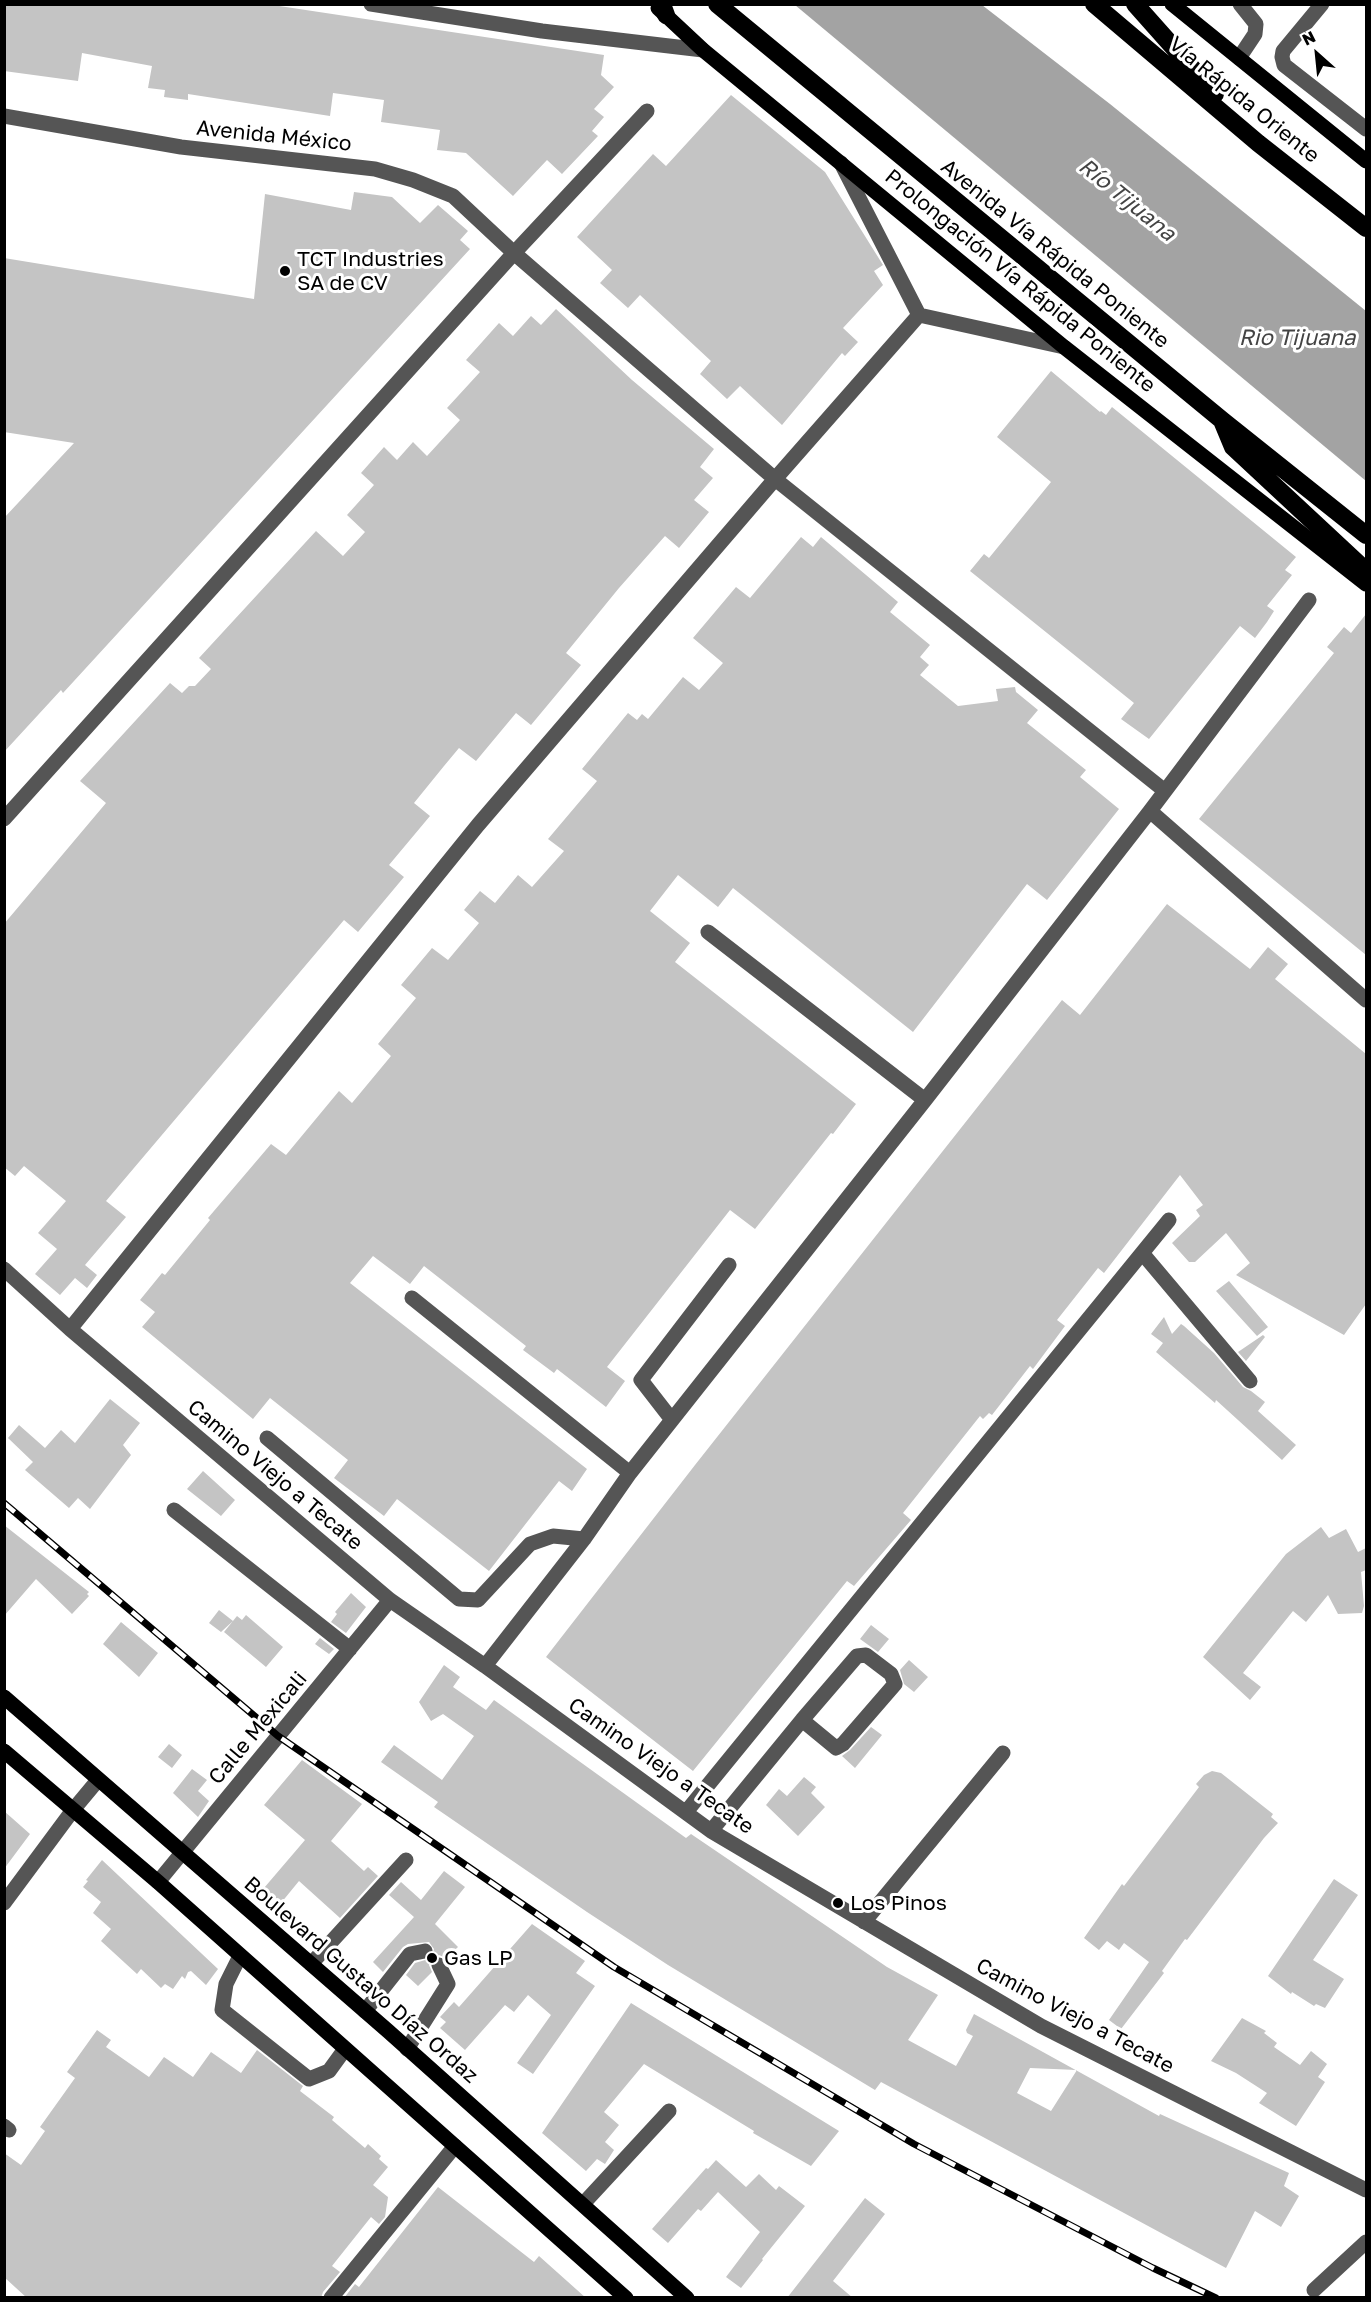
<!DOCTYPE html>
<html>
<head>
<meta charset="utf-8">
<style>
  body { margin:0 }
  #map { position:relative; width:1371px; height:2302px; overflow:hidden; background:#fff; font-family:"Golos Text",sans-serif }
  canvas { display:block }
  .frame { position:absolute; inset:0; border:6px solid #000; pointer-events:none }
  .north { position:absolute; left:1287px; top:24px; width:60px; height:60px; -webkit-text-stroke:4px #fff; paint-order:stroke; rotate:333deg; font-size:16px; font-weight:700; line-height:24px; text-align:center; color:#000 }
  .north::after { content:''; display:block; margin:auto; width:21px; height:27px; background:#000; clip-path:polygon(50% 0,100% 100%,50% 72%,0 100%) }
</style>
</head>
<body>
<div id="map">
<canvas width="1371" height="2302"></canvas>
<div class="frame"></div>
<div class="north">N</div>
</div>
<script>
const ctx = document.querySelector('canvas').getContext('2d');
ctx.lineJoin = 'round';
function fill(path, color) { ctx.fillStyle = color; ctx.fill(path, 'evenodd'); }
const shape = rows => new Path2D(rows.map(r => 'M' + r).join(''));
function stroke(path, color, width, dash) { ctx.strokeStyle = color; ctx.lineWidth = width; ctx.lineCap = dash ? 'butt' : 'round'; ctx.setLineDash(dash || []); ctx.stroke(path); }
function label(font, color, halo, rows, align = 'center') {
  ctx.font = font + ' "Golos Text",sans-serif'; ctx.lineWidth = 6; ctx.setLineDash([]); ctx.textBaseline = 'middle'; ctx.strokeStyle = halo; ctx.fillStyle = color; for (const [text, x, y, turn = 0] of rows) {
    ctx.save(); ctx.translate(x, y); ctx.rotate((+turn || 0) * Math.PI / 180); ctx.textAlign = isNaN(turn) ? turn : align; if (halo) ctx.strokeText(text, 0, 0); ctx.fillText(text, 0, 0); ctx.restore();
  }
}
fill(shape([
  [795,5,982,5,1110,104,1366,311,1366,481]
]), '#a3a3a3');
fill(shape([
  [4,4,266,4,604,55,601,75,614,87,594,109,604,117,592,131,598,136,562,174,547,160,513,196,466,153,437,150,440,130,381,122,384,100,333,93,330,116,188,94,188,100,164,97,165,90,148,88,152,66,82,53,78,81,4,71],
  [731,95,825,172,883,265,874,271,883,285,843,328,858,342,845,356,842,353,782,425,740,386,727,399,700,374,711,361,640,295,628,308,600,283,612,270,577,237,653,154,666,166],
  [354,192,392,197,420,223,438,205,468,231,460,240,470,249,63,693,61,690,4,752,4,518,74,443,4,432,4,258,254,299,265,194,351,210],
  [556,309,632,380,714,449,700,467,713,478,694,500,709,512,679,548,665,536,619,588,566,653,581,665,531,725,516,713,476,761,459,748,444,766,414,803,430,816,389,865,404,877,358,932,344,920,106,1201,126,1217,85,1265,97,1275,87,1288,75,1278,60,1295,35,1274,57,1249,38,1233,66,1201,24,1166,15,1176,4,1167,4,924,106,803,80,781,170,683,182,693,189,686,195,686,211,669,199,658,316,531,343,556,365,532,347,515,374,485,361,473,384,447,397,460,413,442,427,456,460,420,447,408,480,372,466,360,499,323,513,336,531,316,541,325],
  [1051,371,1100,412,1101,411,1106,415,1112,407,1296,557,1285,570,1292,575,1267,606,1274,611,1267,622,1255,638,1240,626,1149,739,1121,719,1134,703,970,571,984,554,989,558,1051,482,997,437],
  [801,537,813,547,821,537,898,602,890,612,930,645,920,657,929,665,920,675,958,706,998,701,996,689,1015,687,1016,692,1038,710,1027,723,1086,770,1080,777,1119,809,1047,900,1027,884,913,1032,733,888,718,907,678,875,650,911,690,943,675,962,856,1104,833,1134,831,1133,755,1229,730,1210,607,1367,625,1381,606,1407,557,1369,554,1373,523,1350,526,1346,424,1266,410,1284,373,1256,350,1283,587,1469,572,1491,559,1481,489,1571,397,1499,384,1516,334,1478,348,1460,270,1398,253,1419,142,1327,155,1312,140,1300,162,1273,165,1275,210,1220,208,1218,271,1144,286,1155,339,1091,352,1103,391,1056,378,1044,416,998,401,985,432,948,448,960,479,923,464,910,480,891,495,903,518,875,532,887,564,851,548,839,597,781,582,769,628,713,637,720,642,714,648,719,683,677,699,690,723,663,693,638,736,587,750,598],
  [1366,614,1366,955,1199,819,1334,653,1327,647,1344,627,1351,633],
  [1167,904,1250,969,1268,947,1288,964,1275,979,1366,1054,1366,1304,1344,1335,1236,1275,1250,1263,1226,1233,1195,1262,1189,1262,1172,1243,1200,1216,1196,1210,1203,1205,1180,1175,1104,1273,1098,1268,1057,1320,1065,1326,1033,1369,1030,1366,992,1415,989,1413,983,1419,980,1416,903,1513,911,1520,854,1586,847,1581,693,1771,546,1657,695,1465,1062,1000,1080,1015],
  [1229,1281,1268,1327,1257,1336,1216,1291],
  [1164,1317,1172,1334,1181,1324,1184,1326,1214,1353,1243,1387,1251,1391,1265,1402,1258,1411,1296,1445,1282,1460,1216,1400,1215,1403,1156,1352,1163,1343,1151,1334],
  [1263,1335,1265,1337,1246,1361,1238,1352],
  [110,1399,140,1423,123,1445,131,1455,90,1509,78,1498,69,1508,25,1470,33,1462,8,1438,19,1425,45,1448,61,1430,75,1443],
  [203,1471,235,1500,221,1516,187,1489],
  [4,1525,89,1592,87,1594,89,1596,72,1614,36,1579,4,1616],
  [1321,1527,1329,1538,1346,1529,1358,1552,1366,1548,1366,1570,1361,1572,1364,1606,1362,1613,1338,1614,1328,1595,1306,1622,1293,1611,1243,1673,1261,1687,1250,1700,1203,1657,1286,1554],
  [351,1593,366,1607,346,1633,331,1622,337,1614,335,1612],
  [219,1610,233,1621,221,1632,209,1623],
  [246,1615,283,1647,266,1667,224,1632,237,1616,242,1620],
  [121,1622,158,1653,139,1677,103,1644],
  [871,1625,889,1639,878,1652,860,1639],
  [320,1638,334,1649,329,1654,315,1644],
  [909,1660,928,1677,914,1692,904,1684,900,1670],
  [444,1665,460,1677,453,1687,486,1710,494,1700,686,1838,691,1834,887,1967,938,1995,908,2040,956,2066,973,2036,967,2033,966,2030,974,2014,1159,2116,1160,2114,1289,2173,1284,2186,1299,2196,1281,2227,1255,2211,1226,2268,881,2082,875,2090,668,1965,587,1912,434,1807,438,1802,381,1762,394,1745,442,1780,474,1736,443,1714,431,1721,419,1702],
  [1030,2068,1077,2070,1051,2111,1017,2093],
  [871,1727,882,1735,855,1768,842,1756,850,1750],
  [169,1744,182,1755,172,1768,158,1757],
  [302,1760,362,1804,331,1841,364,1871,368,1867,378,1876,340,1918,299,1881,281,1903,264,1888,305,1840,264,1805],
  [192,1769,207,1780,198,1791,209,1801,198,1817,173,1793],
  [1212,1771,1221,1773,1273,1814,1271,1817,1278,1823,1264,1838,1187,1940,1185,1939,1162,1971,1164,1973,1121,2029,1109,2020,1149,1962,1124,1943,1119,1950,1107,1941,1099,1950,1084,1938,1122,1884,1124,1886,1199,1787,1196,1784,1204,1775],
  [804,1777,816,1787,811,1793,825,1807,798,1836,766,1805,779,1789,787,1796],
  [4,1811,30,1834,4,1869],
  [102,1860,218,1969,206,1985,191,1971,188,1972,185,1979,182,1976,173,1989,165,1984,161,1988,141,1969,137,1974,101,1941,111,1929,93,1913,101,1902,83,1887,88,1881,86,1880],
  [444,1871,465,1887,435,1924,458,1947,446,1958,439,1955,431,1959,429,1965,432,1972,418,1986,406,1975,415,1963,432,1958,434,1949,429,1942,408,1944,403,1947,383,1972,373,1962,414,1917,389,1895,401,1882,421,1900],
  [1334,1879,1358,1895,1313,1960,1344,1979,1325,2008,1316,2004,1314,2006,1292,1992,1291,1994,1268,1976],
  [532,1924,585,1961,576,1973,595,1986,533,2074,517,2063,551,2015,528,1995,514,2012,505,2005,465,2050,440,2028,446,2022,440,2017,454,2002,459,2007],
  [631,2003,769,2088,839,2131,811,2166,753,2133,754,2131,644,2064,604,2112,619,2125,605,2142,614,2150,605,2164,597,2159,586,2171,542,2133],
  [1242,2018,1266,2031,1264,2033,1277,2043,1274,2047,1300,2065,1311,2051,1327,2064,1318,2077,1325,2082,1296,2126,1259,2103,1267,2093,1236,2073,1211,2061],
  [97,2030,111,2040,106,2047,149,2077,164,2057,193,2077,211,2052,241,2073,257,2050,303,2086,300,2091,334,2117,332,2120,365,2148,368,2144,381,2156,379,2159,388,2167,373,2185,388,2197,385,2217,379,2224,371,2217,332,2266,340,2272,323,2292,321,2298,27,2298,4,2277,4,2153,21,2165,45,2131,40,2127,75,2078,67,2072],
  [716,2160,746,2187,759,2174,776,2190,779,2186,805,2206,762,2259,763,2260,741,2288,726,2277,760,2232,718,2192,701,2211,698,2209,668,2243,652,2229,706,2168,708,2169],
  [438,2187,534,2262,539,2256,586,2298,344,2298,355,2284,359,2287],
  [865,2198,885,2214,833,2281,853,2298,787,2298]
]), '#c4c4c4');
stroke(shape([
  [371,4,542,31,703,50],
  [1322,4,1283,51,1282,57,1284,65,1366,129],
  [1239,58,1255,34,1256,24,1240,4],
  [4,116,181,147,375,169,413,180,453,196,514,253,775,479,1165,791],
  [841,163,919,315],
  [919,315,1064,347],
  [1150,811,1366,1000],
  [4,819,514,253,647,111],
  [708,932,925,1100],
  [1143,1254,1250,1381],
  [4,1269,70,1329,390,1600,485,1666,711,1831,1041,2026,1366,2190],
  [412,1298,630,1473],
  [70,1329,478,825,775,479,919,315],
  [672,1420,641,1380,729,1265],
  [267,1438,459,1599,478,1600,530,1544,553,1536,584,1539],
  [174,1510,350,1649],
  [485,1666,584,1539,630,1473,925,1100,1150,811,1309,600],
  [686,1812,1169,1220],
  [711,1831,802,1720,857,1656,866,1655,891,1674,895,1684,843,1744,836,1748,802,1720],
  [158,1882,390,1600],
  [4,1903,73,1810,98,1780],
  [864,1922,1003,1753],
  [240,1956,226,1984,222,2010,309,2079,329,2071,345,2049],
  [311,1964,406,1860],
  [365,2011,410,1954,425,1951],
  [407,2049,448,1984,439,1965],
  [4,2126,9,2130],
  [583,2204,669,2111],
  [1314,2290,1366,2242],
  [331,2298,455,2146]
]), '#555', 15);
stroke(shape([
  [1172,4,1366,161],
  [658,8,703,50,1064,347,1366,584],
  [4,1697,388,2031,687,2298],
  [4,1751,158,1882,626,2298]
]), '#000', 15);
stroke(shape([
  [662,4,666,15],
  [717,4,1223,421,1366,535],
  [1094,4,1258,143,1366,228],
  [1135,4,1215,94],
  [1223,423,1233,447,1366,571]
]), '#000', 18);
const rail = shape([
  [4,1503,278,1736,614,1967,914,2144,1153,2268,1216,2298]
]);
stroke(rail, '#000', 7);
stroke(rail, '#fff', 4.5, [14]);
for (const [x, y, r, color] of [
  [285,271,6,"#000"],
  [838,1903,6,"#000"],
  [432,1958,6,"#000"]
]) { const dot = new Path2D(); dot.arc(x, y, r, 0, 2 * Math.PI); ctx.fillStyle = color; ctx.fill(dot); stroke(dot, '#fff', 2); }
label('21px', '#000', '#fff', [
  ["Vía Rápida Oriente",1244,100,39],
  ["Avenida México",274,136,6],
  ["Avenida Vía Rápida Poniente",1055,254,39],
  ["Prolongación Vía Rápida Poniente",1020,281,39],
  ["Camino Viejo a Tecate",275,1475,40],
  ["Calle Mexicali",258,1728,-50],
  ["Camino Viejo a Tecate",661,1766,35],
  ["Boulevard Gustavo Díaz Ordaz",361,1980,41],
  ["Camino Viejo a Tecate",1075,2016,28]
]);
label('21px', '#000', '#fff', [
  ["TCT Industries",297,259],
  ["SA de CV",297,283],
  ["Los Pinos",850,1903],
  ["Gas LP",444,1958]
], 'left');
label('italic 22px', '#444', '#fff', [
  ["Río Tijuana",1127,200,39],
  ["Rio Tijuana",1297,338]
]);
</script>
</body>
</html>
